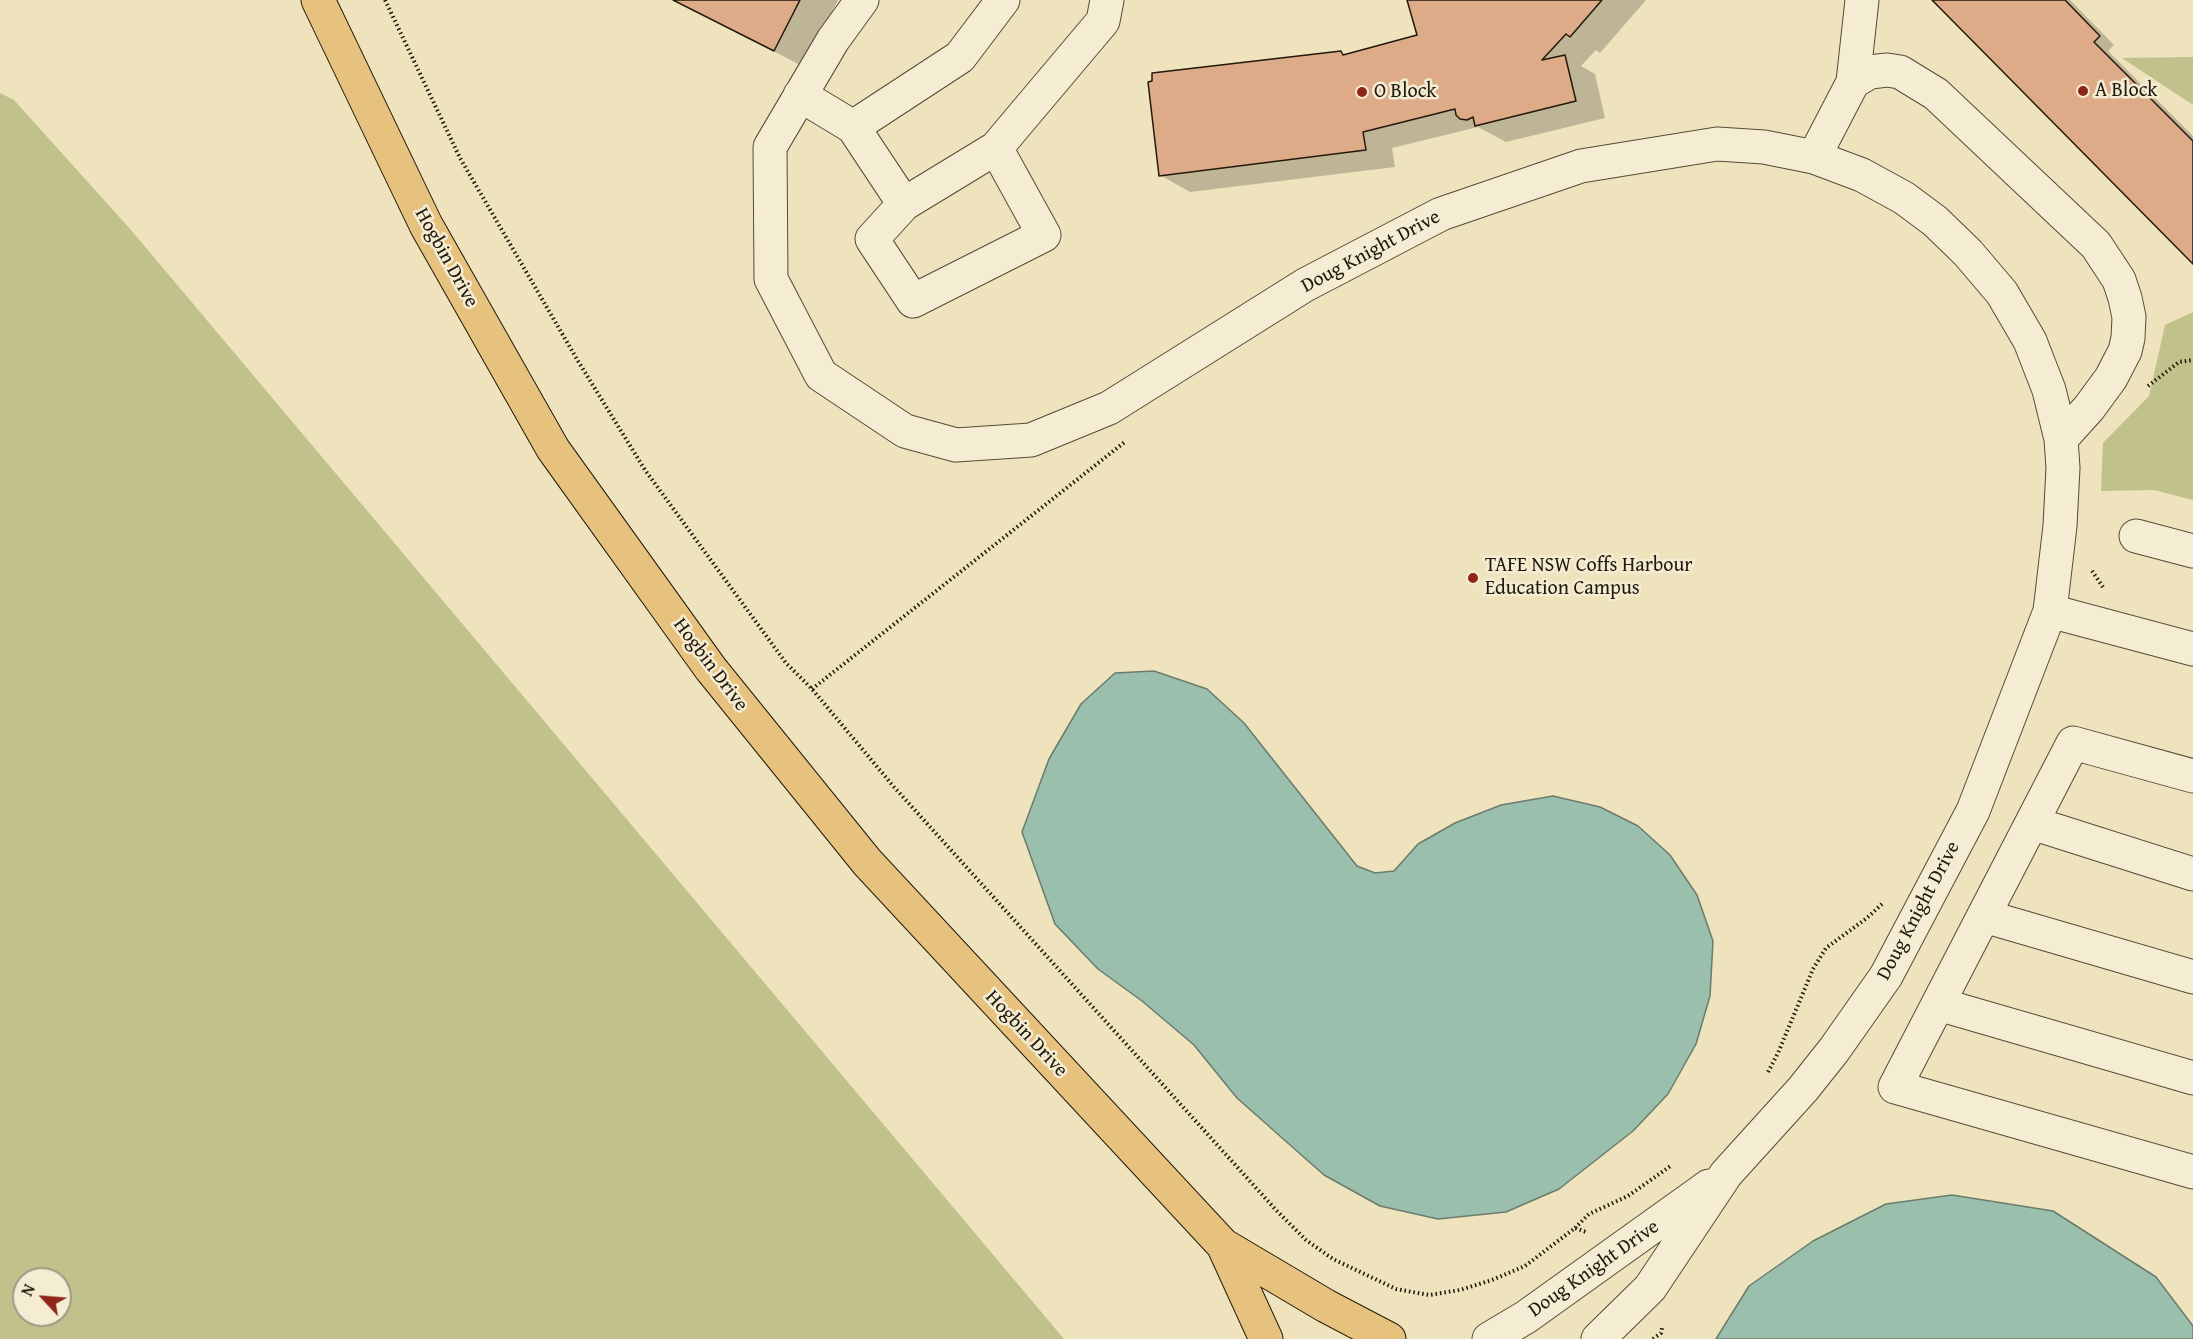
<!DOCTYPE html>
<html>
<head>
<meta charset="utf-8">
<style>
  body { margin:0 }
  #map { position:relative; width:2193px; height:1339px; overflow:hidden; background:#eee3bd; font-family:"Gentium Book Plus",serif }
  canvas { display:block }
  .north { position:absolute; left:12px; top:1267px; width:60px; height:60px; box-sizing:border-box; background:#f4edd4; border:2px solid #a09884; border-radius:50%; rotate:296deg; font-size:16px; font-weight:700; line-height:24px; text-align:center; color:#22180b }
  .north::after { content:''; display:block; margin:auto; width:21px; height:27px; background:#8f2418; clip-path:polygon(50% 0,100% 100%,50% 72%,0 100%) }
</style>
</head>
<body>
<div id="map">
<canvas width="2193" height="1339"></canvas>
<div class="north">N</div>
</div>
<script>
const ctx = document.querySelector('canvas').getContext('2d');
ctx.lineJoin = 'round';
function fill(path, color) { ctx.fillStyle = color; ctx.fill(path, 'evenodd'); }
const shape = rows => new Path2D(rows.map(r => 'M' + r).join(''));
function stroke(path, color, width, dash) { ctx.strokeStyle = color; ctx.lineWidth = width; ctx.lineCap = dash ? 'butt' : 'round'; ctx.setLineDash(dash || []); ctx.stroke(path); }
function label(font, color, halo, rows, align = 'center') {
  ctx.font = font + ' "Gentium Book Plus",serif'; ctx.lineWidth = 5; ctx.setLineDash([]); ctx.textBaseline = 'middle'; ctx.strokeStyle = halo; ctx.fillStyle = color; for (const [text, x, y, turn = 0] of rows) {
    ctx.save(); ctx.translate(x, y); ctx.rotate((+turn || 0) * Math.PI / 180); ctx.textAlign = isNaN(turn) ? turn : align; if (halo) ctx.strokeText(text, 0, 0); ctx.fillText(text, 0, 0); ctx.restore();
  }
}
fill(shape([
  [2193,57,2193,105,2122,58],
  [0,93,14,100,131,230,1064,1339,0,1339],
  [24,1279,60,1279,60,1315,24,1315],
  [2193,312,2193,500,2154,490,2101,491,2103,443,2149,396,2165,325]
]), '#c1c18c');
const water = shape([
  [1154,671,1207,689,1244,723,1357,866,1375,873,1394,871,1418,844,1455,823,1501,805,1553,796,1600,807,1638,826,1670,855,1697,895,1713,941,1710,996,1696,1044,1668,1094,1633,1131,1559,1189,1506,1212,1438,1219,1380,1206,1324,1175,1237,1098,1194,1045,1142,1001,1098,969,1055,924,1022,832,1049,759,1081,704,1115,673,1154,671],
  [1952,1195,2053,1211,2156,1277,2193,1326,2193,1339,1716,1339,1749,1286,1813,1241,1886,1204,1952,1195]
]);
fill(water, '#9abfac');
stroke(water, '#6a7c6c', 1.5);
fill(shape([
  [675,0,838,0,804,67],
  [1409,0,1646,0,1600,53,1596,50,1581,66,1595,74,1605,118,1506,142,1478,127,1392,148,1395,167,1190,192,1160,175,1341,52,1346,55,1419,36],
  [1934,0,2070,0,2114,45,2108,51,2193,136,2193,262]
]), '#0003');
const building = shape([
  [673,0,800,0,774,51,673,0],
  [1407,0,1602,0,1570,37,1566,34,1542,60,1565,55,1576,101,1475,126,1473,117,1467,120,1460,119,1456,115,1455,109,1363,132,1366,150,1159,176,1148,82,1152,81,1152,73,1341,51,1343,55,1417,35,1407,0],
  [1932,0,2065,0,2100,36,2094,42,2193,141,2193,264,1932,0]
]);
fill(building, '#ddab88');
stroke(building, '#22180b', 1.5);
const minor = shape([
  [862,0,833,40,770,147,771,279,821,375,905,431,956,445,1031,440,1109,408,1305,285,1441,214,1581,166,1717,144,1764,147,1814,157,1862,175,1904,198,1935,221,1968,253,2002,293,2030,341,2049,390,2061,439,2063,468,2060,526,2050,611,1973,811,1886,976,1834,1050,1803,1089,1726,1174,1650,1288,1598,1339],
  [1853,82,1862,0],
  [800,95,853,127,904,204,996,148,1103,21,1107,0],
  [853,127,960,57,1003,0],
  [1814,157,1853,82,1870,72,1887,70,1900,72,1936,94,2096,245,2119,280,2125,298,2129,317,2128,338,2125,351,2111,378,2089,408,2061,439],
  [904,204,872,239,913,301,1044,235,996,148],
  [2136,536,2193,551],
  [2050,611,2193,649],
  [2193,776,2073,743,1895,1087,2193,1172],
  [2032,823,2193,874],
  [1984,916,2193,977],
  [1938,1004,2193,1078],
  [1489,1339,1526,1317,1709,1186]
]);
const major = shape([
  [318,0,426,225,553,449,711,669,867,862,1223,1245,1326,1306,1389,1339],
  [1223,1245,1266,1339]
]);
stroke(minor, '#554b38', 35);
stroke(major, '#22180b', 35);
stroke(shape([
  [385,0,460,158,578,361,645,470,786,663,812,689,894,787,1276,1210,1306,1240,1333,1259,1396,1289,1429,1295,1460,1290,1492,1280,1525,1266,1575,1228,1586,1232],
  [2148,386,2179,362,2193,360],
  [2092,571,2103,587],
  [812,689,1126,441],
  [1768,1072,1778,1053,1813,969,1826,948,1867,918,1882,904],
  [1575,1228,1589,1214,1628,1196,1672,1165],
  [1653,1339,1661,1333,1662,1328]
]), '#22180b', 4, [1.5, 3]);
stroke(minor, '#f4edd4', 33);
stroke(major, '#e7c27e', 33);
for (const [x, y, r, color] of [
  [2083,91,6,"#8f2418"],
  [1362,92,6,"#8f2418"],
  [1473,578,6,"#8f2418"]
]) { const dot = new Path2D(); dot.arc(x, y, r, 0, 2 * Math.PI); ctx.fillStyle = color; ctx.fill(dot); stroke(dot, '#f4edd4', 2); }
label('20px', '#22180b', '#f4edd4', [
  ["A Block",2095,91],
  ["O Block",1374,92],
  ["TAFE NSW Coffs Harbour",1485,566],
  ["Education Campus",1485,589]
], 'left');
label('20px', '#22180b', '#f4edd4', [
  ["Doug Knight Drive",1371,252,-28],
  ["Hogbin Drive",446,258,61],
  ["Hogbin Drive",710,665,53],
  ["Doug Knight Drive",1919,911,-62],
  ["Hogbin Drive",1026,1034,47],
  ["Doug Knight Drive",1594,1269,-35]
]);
</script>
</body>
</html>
